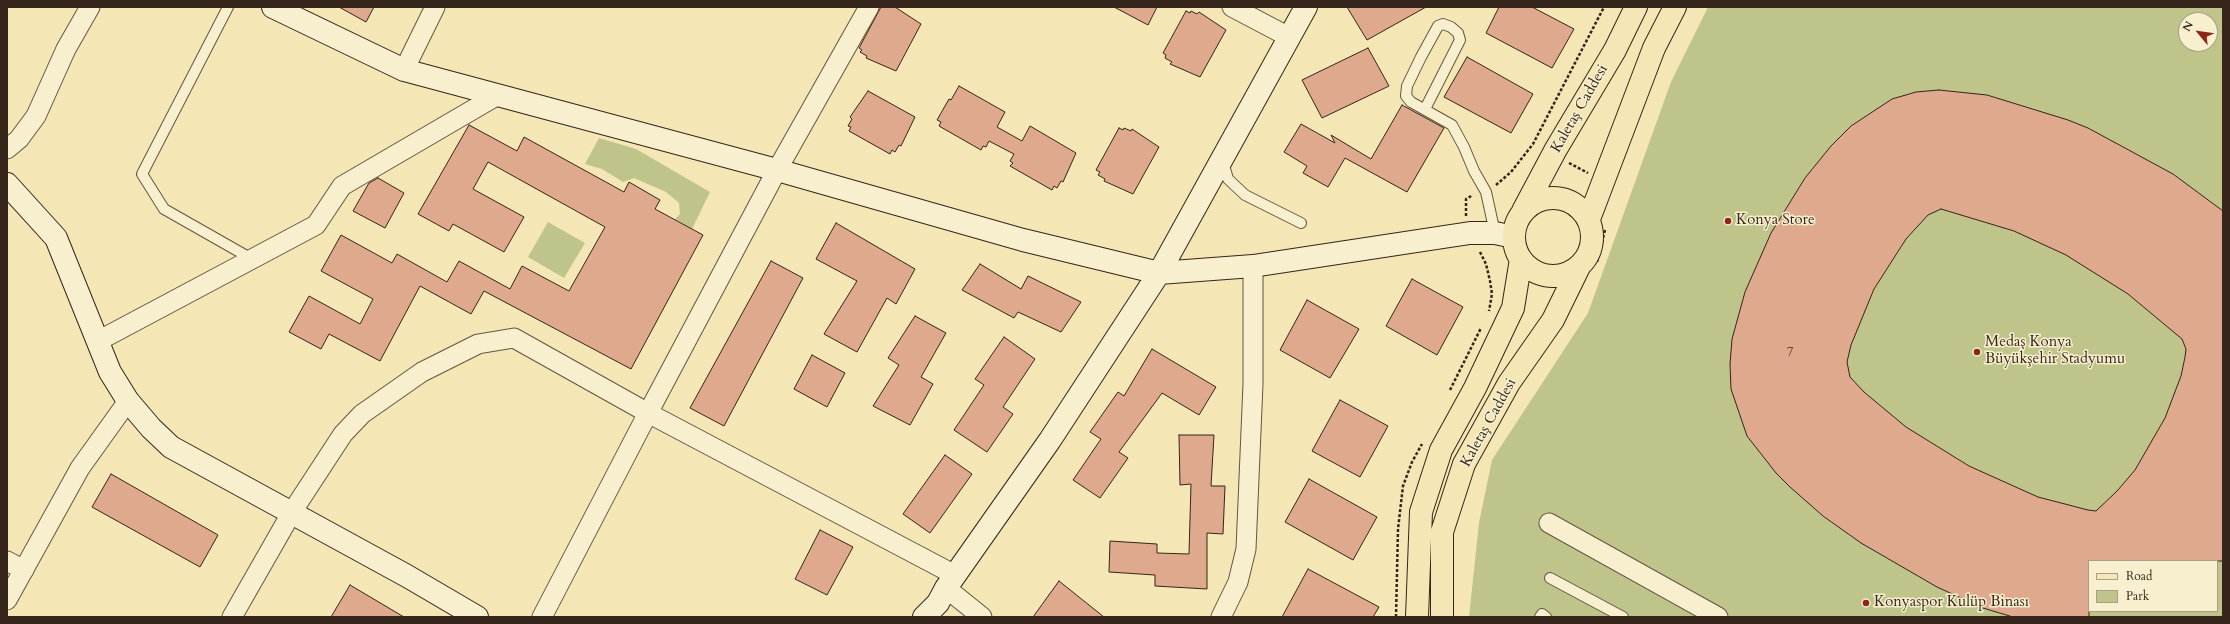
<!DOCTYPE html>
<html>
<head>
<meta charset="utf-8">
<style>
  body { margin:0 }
  #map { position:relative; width:2230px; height:624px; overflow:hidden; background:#f4e6b5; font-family:Cardo,serif }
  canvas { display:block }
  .frame { position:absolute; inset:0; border:8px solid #35251a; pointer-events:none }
  .legend { position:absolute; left:2088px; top:560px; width:130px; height:52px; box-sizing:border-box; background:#f8efcf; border:1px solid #aa9e87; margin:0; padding:5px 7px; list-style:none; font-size:12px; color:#35251a }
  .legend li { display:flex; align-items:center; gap:8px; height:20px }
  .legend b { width:20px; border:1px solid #aa9e87 }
  .north { position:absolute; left:2178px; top:12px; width:40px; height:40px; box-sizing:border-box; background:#f8efcf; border:1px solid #aa9e87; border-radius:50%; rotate:299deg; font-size:11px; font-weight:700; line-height:16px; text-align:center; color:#35251a }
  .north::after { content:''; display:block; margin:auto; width:14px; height:18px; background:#8f2418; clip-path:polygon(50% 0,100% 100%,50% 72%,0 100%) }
</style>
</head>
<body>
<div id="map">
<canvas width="2230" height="624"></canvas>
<div class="frame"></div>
<ul class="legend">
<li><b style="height:5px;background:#f4e6b5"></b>Road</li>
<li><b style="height:11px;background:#bfc48b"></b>Park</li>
</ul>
<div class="north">N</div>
</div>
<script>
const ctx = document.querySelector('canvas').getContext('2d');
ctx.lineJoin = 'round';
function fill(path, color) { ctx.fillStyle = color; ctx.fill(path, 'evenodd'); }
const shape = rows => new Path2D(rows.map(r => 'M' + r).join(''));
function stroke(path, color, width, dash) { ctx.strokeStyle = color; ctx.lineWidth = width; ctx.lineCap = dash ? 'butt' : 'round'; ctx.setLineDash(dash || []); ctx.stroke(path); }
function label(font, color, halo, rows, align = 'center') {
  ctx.font = font + ' Cardo,serif'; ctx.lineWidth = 3; ctx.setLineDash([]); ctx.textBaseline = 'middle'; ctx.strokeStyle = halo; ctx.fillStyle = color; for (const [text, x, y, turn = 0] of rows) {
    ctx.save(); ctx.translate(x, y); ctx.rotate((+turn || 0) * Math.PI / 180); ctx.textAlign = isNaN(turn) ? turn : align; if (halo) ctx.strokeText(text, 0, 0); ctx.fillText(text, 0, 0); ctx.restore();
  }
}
fill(shape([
  [1708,7,2223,7,2223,617,1469,617,1479,523,1492,460,1588,313,1671,82],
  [2186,20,2210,20,2210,44,2186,44],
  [2089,561,2217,561,2217,611,2089,611],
  [599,138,636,149,710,192,692,229,675,219,680,214,679,203,666,192,634,178,623,182,602,169,585,164],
  [548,222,585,243,564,278,528,257]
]), '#bfc48b');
const building = shape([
  [339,7,374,7,366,22,339,7],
  [881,7,895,7,921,24,896,71,866,58,867,56,860,52,862,50,859,48,881,7],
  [1114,7,1157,7,1148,25,1114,7],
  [1347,7,1426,7,1367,40,1347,7],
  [1499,7,1532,7,1574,29,1552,68,1486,33,1499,7],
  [1186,11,1190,13,1191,11,1197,14,1199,12,1226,30,1200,77,1170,64,1172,62,1165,58,1166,55,1163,53,1186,11],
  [1368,48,1389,86,1322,118,1302,80,1368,48],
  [1467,57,1533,94,1511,133,1444,97,1467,57],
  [959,86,1005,112,997,127,1022,141,1030,126,1076,153,1063,182,1061,181,1057,188,1054,186,1052,190,1010,166,1013,163,1010,161,1014,154,1012,153,989,141,986,147,983,146,981,150,939,126,941,122,937,120,949,99,951,100,959,86],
  [1939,90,1987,95,2068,120,2088,128,2173,174,2223,211,2223,561,2089,561,2089,617,2013,617,1983,608,1937,587,1861,543,1823,516,1790,487,1776,473,1747,436,1731,389,1730,364,1732,339,1745,292,1771,233,1805,178,1831,146,1851,126,1892,99,1916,92,1939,90],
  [1941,209,2014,231,2066,255,2128,294,2182,339,2186,349,2185,357,2181,376,2165,418,2135,470,2117,491,2096,511,2088,510,2038,497,1969,466,1906,427,1864,392,1850,377,1847,362,1851,345,1874,289,1906,239,1928,215,1941,209],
  [868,91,915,117,901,146,899,145,895,152,892,150,890,154,849,131,851,127,848,126,852,119,850,117,868,91],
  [1402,105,1444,128,1407,192,1345,158,1328,187,1303,173,1307,166,1284,152,1301,124,1335,143,1331,135,1371,159,1402,105],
  [469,125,517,151,524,137,624,192,629,182,660,200,655,209,703,235,631,369,484,291,471,314,420,286,380,361,329,334,321,349,289,332,309,296,360,324,373,299,321,271,341,235,392,263,397,254,447,282,459,261,510,289,522,266,569,291,605,227,488,162,473,189,524,217,504,252,453,224,449,231,418,214,469,125],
  [1119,128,1123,130,1124,128,1131,131,1132,129,1159,147,1133,194,1104,181,1105,179,1098,175,1100,172,1096,170,1119,128],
  [378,178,404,193,385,228,353,211,369,183,378,178],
  [836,223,915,269,896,304,887,298,857,352,824,334,857,281,816,259,836,223],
  [771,261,803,278,724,426,690,408,771,261],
  [980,264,1021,289,1028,276,1081,302,1061,332,1018,312,1014,318,962,290,980,264],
  [1412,279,1463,307,1437,355,1386,326,1412,279],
  [1307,300,1359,329,1330,378,1280,350,1307,300],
  [915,316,946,333,921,377,933,384,910,425,873,406,899,365,888,358,915,316],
  [1004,337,1035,359,1003,407,1013,414,987,452,954,430,984,385,975,379,1004,337],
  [1152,349,1216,387,1199,415,1162,393,1119,452,1128,458,1100,498,1073,480,1101,439,1090,432,1118,392,1124,396,1152,349],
  [812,355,845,373,827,407,794,389,812,355],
  [1340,400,1388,426,1360,477,1312,451,1340,400],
  [1179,435,1214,435,1211,486,1225,486,1223,534,1207,533,1207,589,1155,586,1155,575,1109,572,1110,541,1157,544,1157,553,1189,554,1191,484,1180,485,1179,435],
  [945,455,972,474,930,533,903,514,945,455],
  [111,474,218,535,200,567,92,507,111,474],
  [1309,479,1377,517,1353,560,1285,522,1309,479],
  [820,530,853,547,827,595,795,579,820,530],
  [1308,569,1379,607,1373,617,1282,617,1308,569],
  [1059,581,1104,617,1033,617,1059,581],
  [350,585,404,617,331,617,350,585]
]);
fill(building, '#dea98c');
stroke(building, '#35251a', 1);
const lane = shape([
  [228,7,142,174,164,209,252,259],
  [1425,109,1460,40,1458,33,1451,27,1443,24,1438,26,1421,57,1407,86,1406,96,1411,102,1452,125,1464,147,1474,171,1486,192,1495,233],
  [1223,162,1228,179,1245,195,1301,223],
  [1550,578,1623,617],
  [1540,617,1542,614,1546,617]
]);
const street = shape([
  [869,7,777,170,648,413,955,575],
  [1232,7,1289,37],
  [404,70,435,7],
  [7,149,19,139,36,116,66,49,90,7],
  [98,341,316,225,342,186,498,95],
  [1549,523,1718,617],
  [7,561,24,570],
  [946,588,982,617],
  [7,600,80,468,128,401],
  [232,617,292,512,343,434,362,414,422,372,478,344,514,338,648,413,542,617],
  [1221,617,1238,582,1246,549,1253,384,1253,266]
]);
const secondary = shape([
  [273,7,404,70,777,170,1023,240,1159,273,1253,266,1470,233,1495,233,1514,237],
  [7,184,56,238,110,372,128,401,151,428,171,447,407,576,477,617],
  [924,617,938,603,946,588,1050,440,1159,273,1306,7]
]);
const primary = shape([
  '1514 237a39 39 0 1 1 78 0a39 39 0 1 1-78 0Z',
  [1523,211,1556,149,1615,50,1636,7],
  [1589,219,1654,48,1675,7],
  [1417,617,1421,512,1441,450,1475,388,1513,308,1521,259],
  [1442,617,1442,532,1464,464,1509,383,1553,320,1579,267]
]);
stroke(lane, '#655541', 12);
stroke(street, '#655541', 21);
stroke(secondary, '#35251a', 24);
stroke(primary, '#35251a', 24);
stroke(shape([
  [1569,163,1588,173],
  [1496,185,1511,172,1533,144,1604,7],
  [1466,216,1466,199,1473,195],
  [1480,252,1486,264,1490,281,1492,294,1489,311],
  [1597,262,1605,230],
  [1450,390,1481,328],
  [1396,617,1398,529,1403,486,1412,462,1422,444]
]), '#35251a', 2.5, [3, 2]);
stroke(lane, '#f8efcf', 10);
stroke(street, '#f8efcf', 19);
stroke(secondary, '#f8efcf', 22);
stroke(primary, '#f4e6b5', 22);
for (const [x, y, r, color] of [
  [1728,221,4,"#8f2418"],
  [1977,352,4,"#8f2418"],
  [1866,603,4,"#8f2418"]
]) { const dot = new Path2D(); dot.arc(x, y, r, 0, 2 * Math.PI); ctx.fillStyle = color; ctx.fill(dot); stroke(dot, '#f8efcf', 1.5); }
label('13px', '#5f4636', null, [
  ["7",1790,353]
]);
label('15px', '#35251a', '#f8efcf', [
  ["Kaletaş Caddesi",1580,109,-60],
  ["Kaletaş Caddesi",1489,423,-61]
]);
label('15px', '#35251a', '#f8efcf', [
  ["Konya Store",1736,221],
  ["Medaş Konya",1985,343],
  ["Büyükşehir Stadyumu",1985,360],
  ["Konyaspor Kulüp Binası",1874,603]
], 'left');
</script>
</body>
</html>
